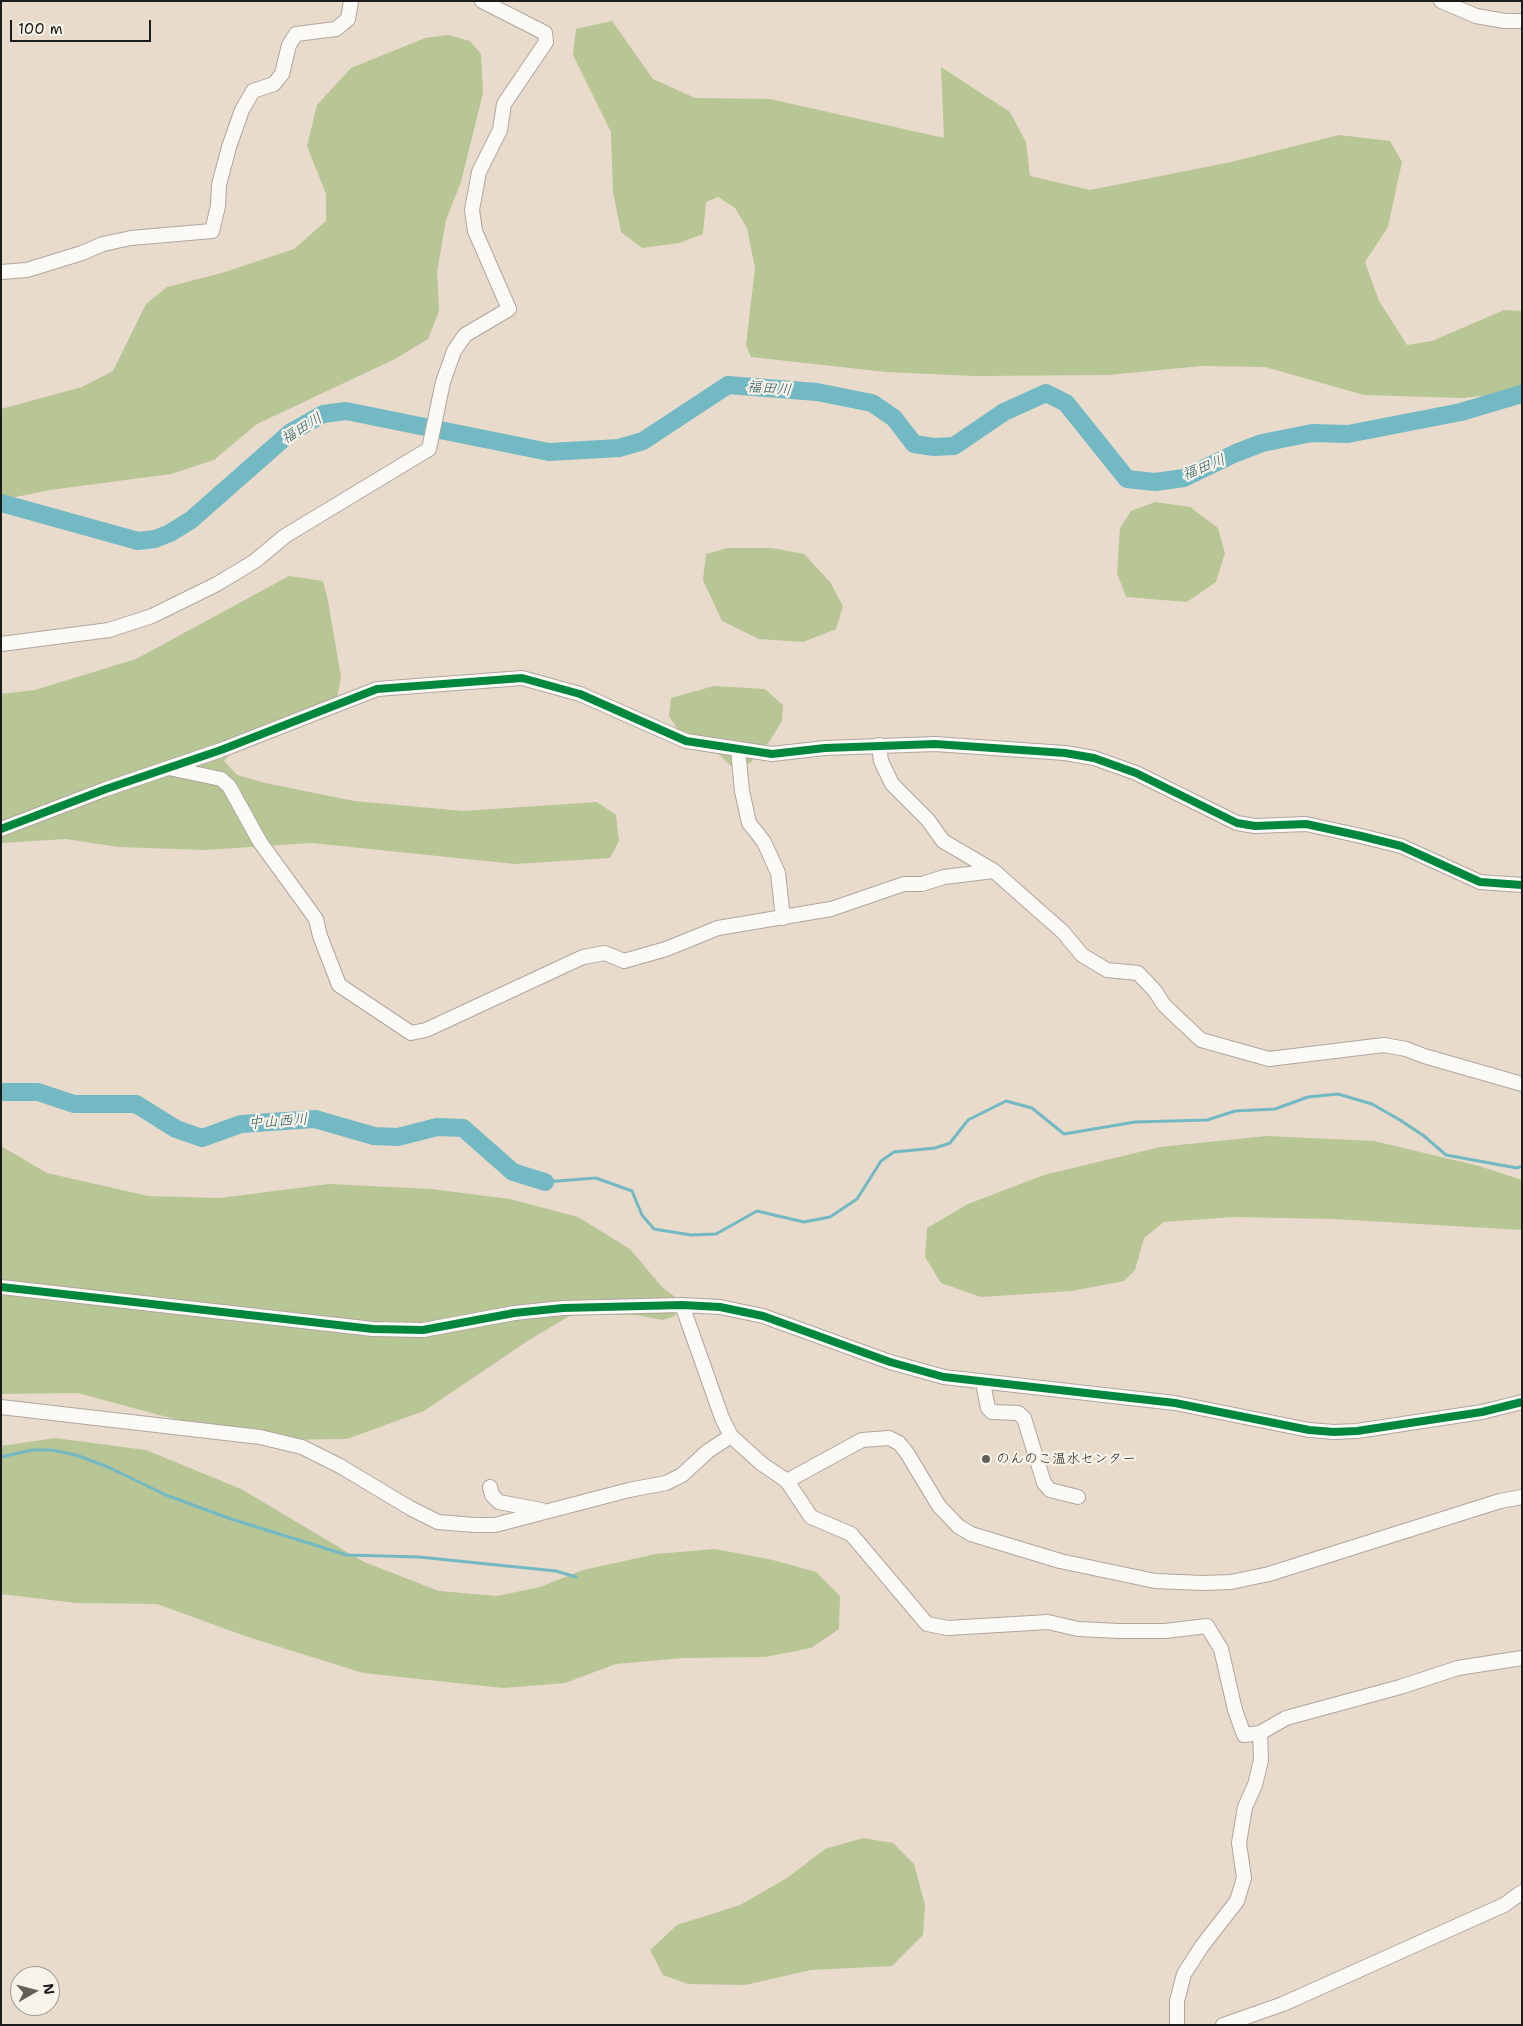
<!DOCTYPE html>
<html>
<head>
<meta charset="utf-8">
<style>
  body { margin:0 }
  #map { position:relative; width:1523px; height:2026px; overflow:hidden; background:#e8dbcc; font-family:"Shantell Sans",sans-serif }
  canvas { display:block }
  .frame { position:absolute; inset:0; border:2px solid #1c1c1c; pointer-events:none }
  .north { position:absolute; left:10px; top:1966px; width:50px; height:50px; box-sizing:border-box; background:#f7f3e8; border:1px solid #9f9d96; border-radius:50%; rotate:82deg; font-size:14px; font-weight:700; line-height:20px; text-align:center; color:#1c1c1c }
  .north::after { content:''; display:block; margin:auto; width:18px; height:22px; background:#635f5a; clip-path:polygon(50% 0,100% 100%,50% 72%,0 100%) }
  .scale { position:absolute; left:10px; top:20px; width:141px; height:22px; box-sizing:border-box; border:2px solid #1c1c1c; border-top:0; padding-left:6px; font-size:15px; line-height:18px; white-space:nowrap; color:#1c1c1c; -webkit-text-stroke:4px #f7f3e8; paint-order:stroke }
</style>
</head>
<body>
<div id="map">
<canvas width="1523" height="2026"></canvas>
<div class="frame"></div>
<div class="north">N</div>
<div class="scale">100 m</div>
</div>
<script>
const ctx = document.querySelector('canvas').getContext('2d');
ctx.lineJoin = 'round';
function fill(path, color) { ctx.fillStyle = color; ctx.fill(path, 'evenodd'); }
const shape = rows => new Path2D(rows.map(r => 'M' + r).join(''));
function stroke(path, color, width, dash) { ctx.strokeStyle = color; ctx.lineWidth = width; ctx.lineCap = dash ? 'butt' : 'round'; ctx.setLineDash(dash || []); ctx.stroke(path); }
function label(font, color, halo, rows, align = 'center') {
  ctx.font = font + ' "Shantell Sans","Klee One",sans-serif'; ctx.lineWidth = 4.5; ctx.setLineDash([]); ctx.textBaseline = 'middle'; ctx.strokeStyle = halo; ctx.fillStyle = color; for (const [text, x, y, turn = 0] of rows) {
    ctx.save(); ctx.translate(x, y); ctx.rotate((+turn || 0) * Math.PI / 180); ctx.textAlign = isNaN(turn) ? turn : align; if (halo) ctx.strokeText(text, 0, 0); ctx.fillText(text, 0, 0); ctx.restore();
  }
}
fill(shape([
  [612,21,653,79,695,98,770,99,944,138,941,67,1010,112,1026,142,1030,176,1090,190,1231,162,1339,135,1390,141,1402,162,1388,227,1365,262,1379,301,1407,345,1432,341,1504,310,1522,311,1522,392,1462,398,1364,395,1265,367,1202,366,1108,375,975,376,886,372,751,357,746,345,755,268,747,228,735,208,718,197,706,202,703,234,679,243,642,248,621,232,613,192,611,132,573,55,576,29],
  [448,35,470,41,481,54,483,93,461,182,446,220,437,272,439,311,428,339,395,359,257,424,214,460,171,474,50,490,1,500,1,409,82,387,113,371,146,304,167,287,222,273,294,249,326,221,326,194,307,146,317,105,351,68,425,38],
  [1155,502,1190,507,1218,528,1225,553,1216,582,1187,602,1126,597,1117,573,1120,528,1131,511],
  [728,548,772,548,804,554,830,582,843,606,836,629,803,642,759,639,722,621,703,580,706,554],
  [289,576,323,581,328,601,341,677,336,705,239,744,224,761,237,775,265,783,354,801,463,811,597,802,616,815,619,841,610,858,515,864,312,843,205,850,118,847,66,839,1,843,1,694,35,690,136,659],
  [714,686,765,689,783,705,782,721,769,742,750,763,731,766,716,752,678,730,669,716,671,698],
  [1266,1136,1374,1141,1479,1166,1522,1180,1522,1230,1334,1219,1233,1217,1164,1222,1144,1238,1135,1270,1124,1281,1072,1291,981,1297,941,1283,925,1257,927,1228,968,1204,1044,1175,1160,1147],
  [1,1146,47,1173,148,1196,220,1198,329,1184,431,1189,510,1199,578,1217,630,1249,662,1287,679,1300,675,1316,663,1320,636,1315,573,1314,529,1340,424,1411,347,1439,267,1440,159,1415,78,1393,1,1394],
  [55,1438,146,1450,241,1489,364,1562,439,1591,497,1596,540,1587,583,1570,656,1554,715,1549,773,1560,816,1572,840,1596,839,1629,811,1648,765,1657,684,1658,616,1664,565,1683,503,1688,363,1673,248,1637,157,1604,76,1603,1,1594,1,1446],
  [863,1838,893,1843,914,1864,925,1905,923,1935,892,1966,811,1970,745,1985,688,1984,663,1975,650,1950,677,1925,740,1905,787,1878,825,1849]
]), '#b8c595');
stroke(shape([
  [545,1182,596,1178,632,1191,642,1215,654,1229,691,1235,716,1234,757,1211,804,1222,830,1217,857,1199,881,1161,894,1152,935,1148,950,1143,968,1120,1006,1101,1032,1108,1064,1134,1135,1122,1207,1120,1235,1111,1275,1109,1308,1097,1338,1094,1372,1104,1400,1120,1424,1136,1446,1155,1517,1168,1522,1166],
  [1,1457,32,1450,52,1450,76,1455,108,1467,166,1495,231,1519,347,1555,419,1557,556,1571,576,1577]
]), '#73b9c4', 3);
stroke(shape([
  [1,503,138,541,155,539,170,533,191,520,291,432,323,414,346,411,549,452,619,448,643,441,728,385,817,392,872,403,894,418,914,444,934,447,954,446,1004,412,1046,393,1066,403,1127,479,1155,482,1184,478,1236,453,1262,443,1312,433,1348,434,1461,412,1522,394],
  [1,1092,38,1092,74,1104,136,1104,176,1129,202,1138,241,1124,315,1119,374,1136,398,1137,437,1127,463,1128,513,1172,545,1182]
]), '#73b9c4', 18);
const minor = shape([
  [1441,1,1476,16,1505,21,1522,21],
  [1,272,27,270,82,253,103,244,131,238,212,231,218,206,219,185,229,147,242,110,253,91,274,84,282,74,289,45,296,34,336,29,348,19,351,1],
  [1,644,109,630,152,616,217,584,255,561,285,536,429,449,443,382,454,351,465,335,509,309,475,231,472,210,479,172,500,130,504,104,546,42,545,33,482,1],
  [879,745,881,761,892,784,928,820,943,841,994,871,1063,932,1082,955,1107,970,1138,973,1155,991,1164,1005,1201,1040,1269,1059,1384,1045,1406,1049,1424,1056,1522,1084],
  [738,749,742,791,749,823,764,842,778,873,783,918],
  [169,768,221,779,229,786,260,842,316,919,320,936,339,985,411,1033,426,1030,583,957,605,953,624,961,666,949,718,928,831,909,904,884,922,884,944,877,994,871],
  [1,829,106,789,221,750,377,689,522,678,580,694,686,741,772,754,825,748,935,744,1065,753,1094,758,1136,773,1237,823,1255,826,1306,824,1361,836,1401,846,1480,882,1522,885],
  [1,1287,373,1329,423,1330,514,1313,563,1308,682,1305,720,1307,763,1316,890,1362,944,1377,1175,1403,1309,1430,1334,1432,1357,1431,1482,1412,1522,1402],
  [682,1305,722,1418,731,1436,762,1464,787,1481,811,1517,851,1534,927,1624,948,1628,1048,1622,1078,1629,1119,1631,1165,1631,1207,1626,1221,1649,1235,1710,1244,1735,1260,1733,1286,1718,1400,1687,1458,1668,1522,1658],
  [983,1383,988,1408,992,1412,1018,1413,1024,1418,1044,1483,1050,1490,1078,1497],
  [1,1407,260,1437,302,1447,340,1466,410,1508,438,1522,475,1525,495,1525,629,1490,666,1483,682,1475,708,1451,731,1436],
  [787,1481,862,1440,889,1438,899,1443,907,1453,939,1506,958,1526,971,1534,1060,1561,1155,1581,1203,1583,1231,1582,1269,1574,1500,1501,1522,1497],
  [490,1487,492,1495,499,1502,541,1510],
  [1177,2025,1177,2001,1184,1974,1202,1946,1237,1901,1244,1878,1239,1843,1245,1807,1255,1785,1261,1760,1260,1733],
  [1223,2025,1283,2004,1504,1905,1522,1892]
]);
stroke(minor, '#afa69d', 16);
stroke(minor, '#fcfaf7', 14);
stroke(shape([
  [1,829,106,789,221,750,377,689,522,678,580,694,686,741,772,754,825,748,935,744,1065,753,1094,758,1136,773,1237,823,1255,826,1306,824,1361,836,1401,846,1480,882,1522,885],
  [1,1287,373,1329,423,1330,514,1313,563,1308,682,1305,720,1307,763,1316,890,1362,944,1377,1175,1403,1309,1430,1334,1432,1357,1431,1482,1412,1522,1402]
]), '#00873e', 8);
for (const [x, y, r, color] of [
  [986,1459,5,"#635f5a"]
]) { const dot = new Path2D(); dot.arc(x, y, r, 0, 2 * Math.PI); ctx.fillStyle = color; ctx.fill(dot); stroke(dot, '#f7f3e8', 2); }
label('14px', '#1c1c1c', '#f7f3e8', [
  ["のんのこ温水センター",996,1459]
], 'left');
label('italic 15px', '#2d5c66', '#f7f3e8', [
  ["福田川",769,389,5],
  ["福田川",302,429,-32],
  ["福田川",1204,468,-22],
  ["中山西川",278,1122,-4]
]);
</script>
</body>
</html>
